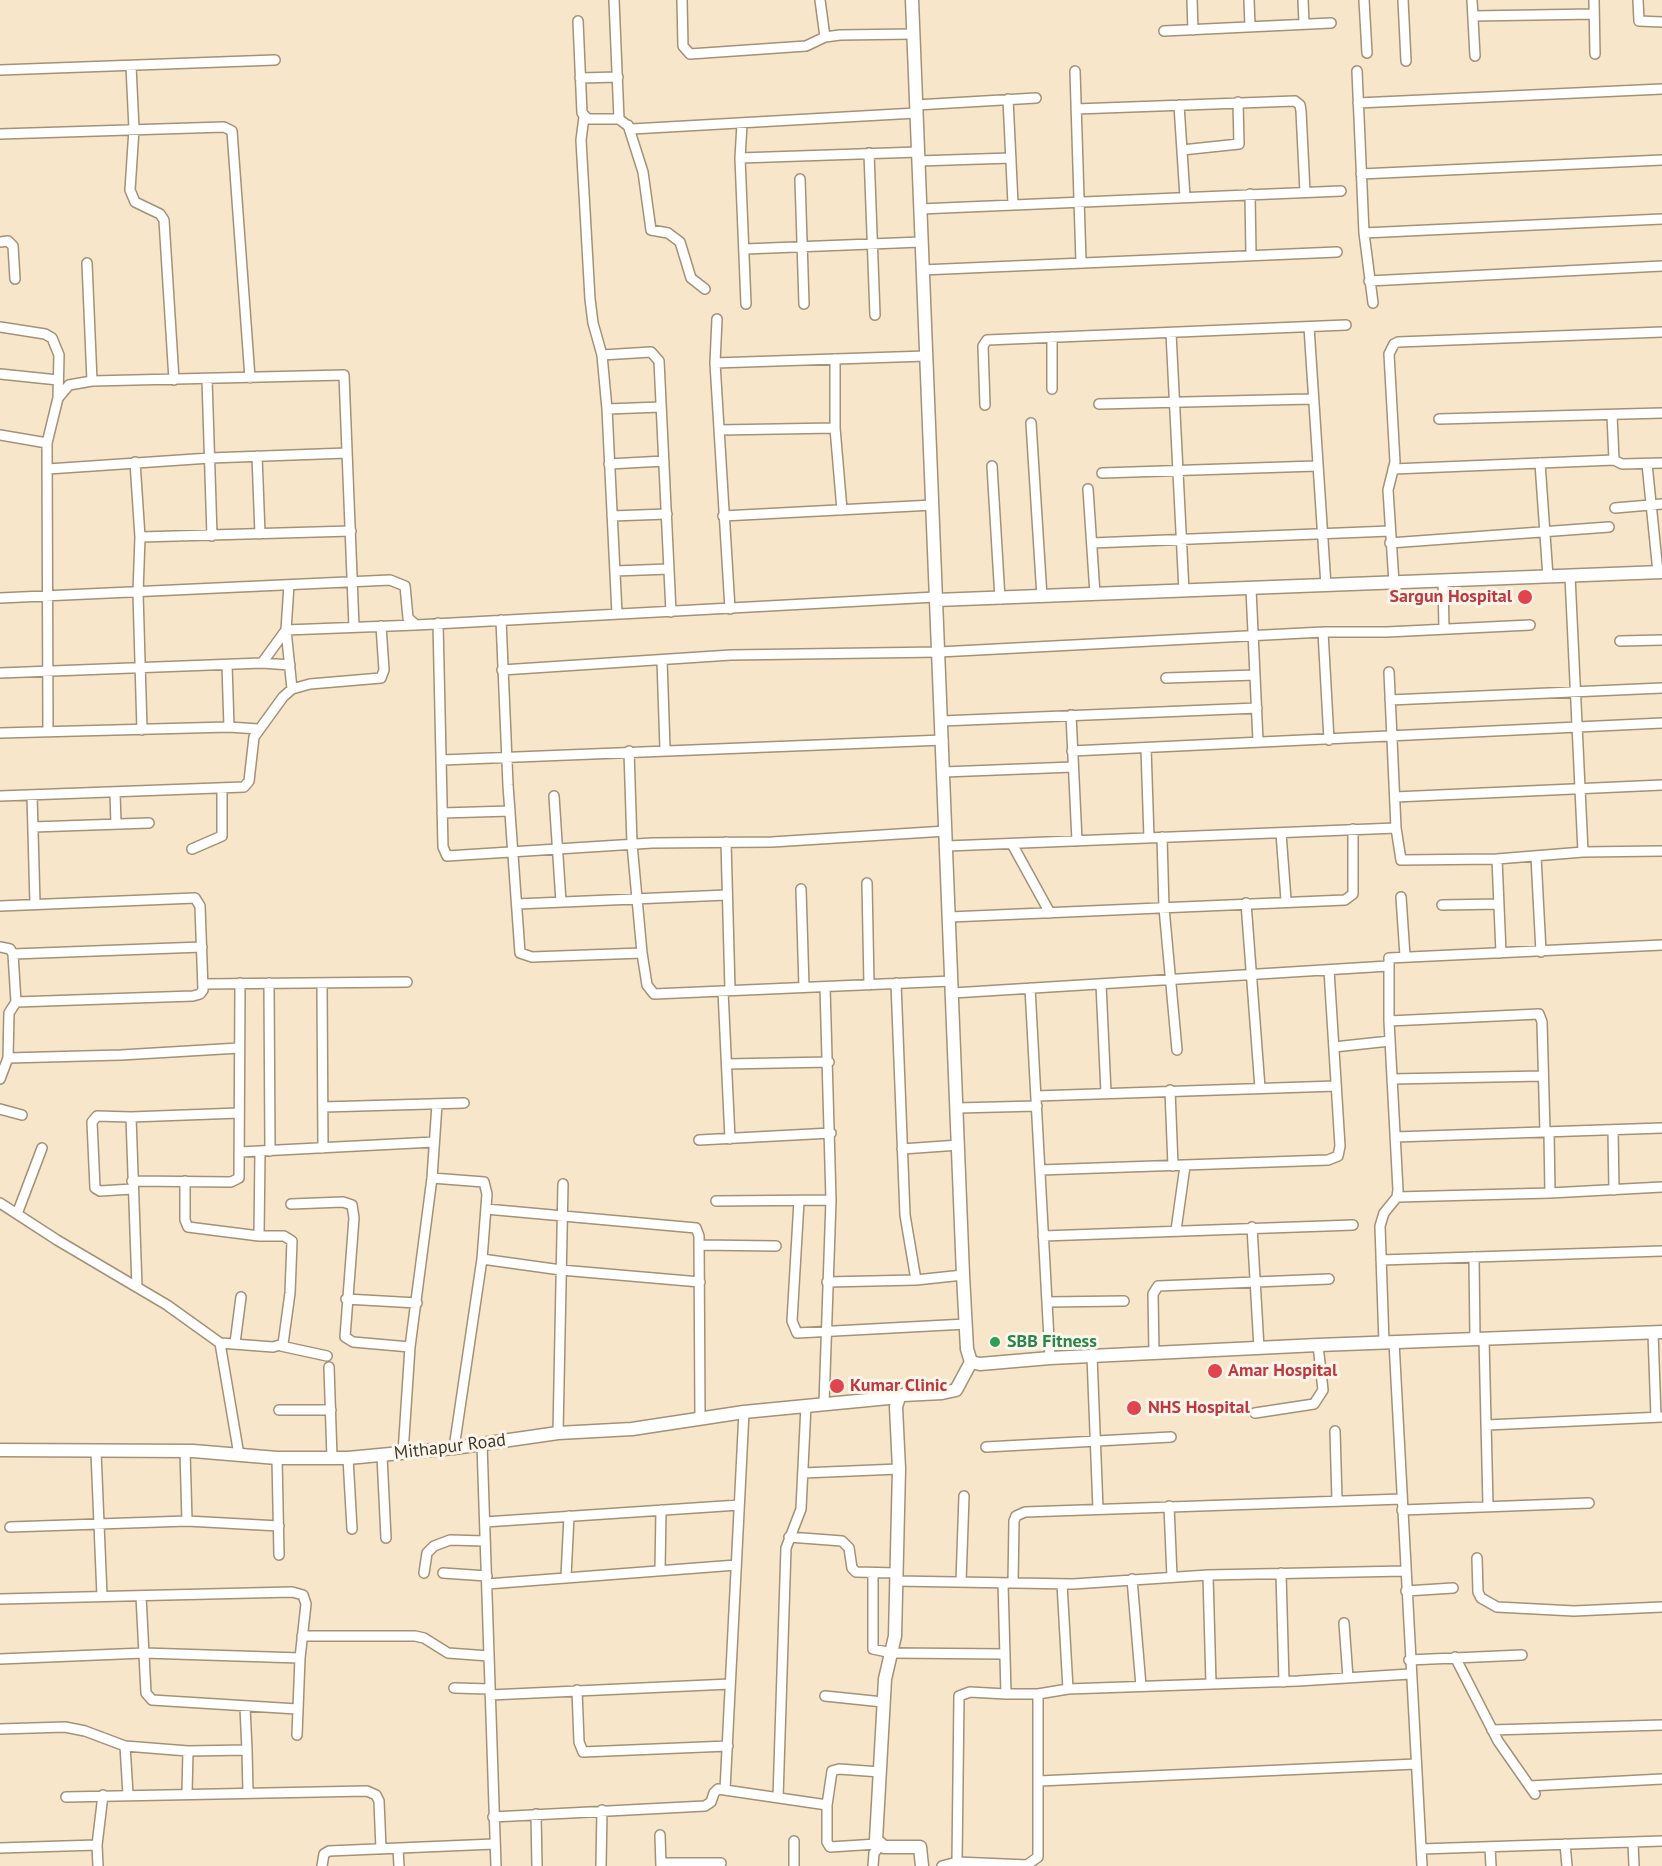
<!DOCTYPE html>
<html>
<head>
<meta charset="utf-8">
<style>
  body { margin:0 }
  canvas { display:block; background:#f8e6ca }
</style>
</head>
<body>
<canvas width="1662" height="1866"></canvas>
<script>
const ctx = document.querySelector('canvas').getContext('2d');
ctx.lineJoin = 'round';
const shape = rows => new Path2D(rows.map(r => 'M' + r).join(''));
function stroke(path, color, width, dash) { ctx.strokeStyle = color; ctx.lineWidth = width; ctx.lineCap = dash ? 'butt' : 'round'; ctx.setLineDash(dash || []); ctx.stroke(path); }
function label(font, color, halo, rows, align = 'center') {
  ctx.font = font + ' "PT Sans",sans-serif'; ctx.lineWidth = 6; ctx.setLineDash([]); ctx.textBaseline = 'middle'; ctx.strokeStyle = halo; ctx.fillStyle = color; for (const [text, x, y, turn = 0] of rows) {
    ctx.save(); ctx.translate(x, y); ctx.rotate((+turn || 0) * Math.PI / 180); ctx.textAlign = isNaN(turn) ? turn : align; if (halo) ctx.strokeText(text, 0, 0); ctx.fillText(text, 0, 0); ctx.restore();
  }
}
const minor = shape([
  [614,0,619,119,632,129,916,113],
  [682,0,683,46,690,54,806,46,825,37,840,35,913,34],
  [820,0,825,37],
  [1192,0,1193,30],
  [1249,0,1250,26],
  [1303,0,1304,23],
  [1364,0,1367,53],
  [1403,0,1406,61],
  [1472,0,1475,56],
  [1594,0,1595,54],
  [1638,0,1639,21,1662,22],
  [1473,16,1594,14],
  [578,21,582,113,588,119,619,119],
  [1164,31,1331,23],
  [131,66,134,129,130,190,135,202,160,214,164,220,174,380],
  [0,70,275,60],
  [1075,71,1081,262],
  [1357,71,1364,233,1373,303],
  [580,78,618,77],
  [1008,99,1013,204],
  [1358,103,1662,89],
  [916,105,1036,98],
  [1179,105,1185,197],
  [1076,109,1295,101,1300,105,1301,111,1305,192],
  [584,117,581,140,590,299,593,323,602,355,607,409,617,614],
  [742,124,740,158,746,304],
  [628,125,643,172,651,230,668,233,680,242,691,278,705,289],
  [0,134,224,127,232,131,250,378],
  [1182,150,1239,144,1238,102],
  [869,153,875,315],
  [740,158,918,152],
  [918,161,1011,158],
  [1361,174,1662,160],
  [800,179,804,304],
  [1250,194,1251,255],
  [920,209,1341,191],
  [1364,233,1662,219],
  [0,242,8,241,13,246,15,279],
  [745,249,921,242],
  [87,263,92,381],
  [922,270,1337,252],
  [1369,281,1662,266],
  [717,319,715,363,730,609],
  [0,327,45,334,52,338,59,355,58,398],
  [1309,327,1326,586],
  [1171,333,1184,591],
  [602,355,651,352,659,361,671,612],
  [835,359,835,428,842,510],
  [715,363,926,356],
  [0,374,58,380],
  [207,379,212,536],
  [1052,389,1052,337],
  [1099,404,1312,399],
  [985,405,983,346,987,340,1346,325],
  [607,409,661,407],
  [1612,415,1614,460,1622,464,1662,463],
  [1439,419,1662,413],
  [1031,423,1042,597],
  [719,430,835,428],
  [0,435,47,443],
  [257,456,260,534],
  [135,462,140,537,138,593,142,730],
  [1540,463,1548,577],
  [609,464,664,461],
  [1647,464,1658,572],
  [992,466,1000,599],
  [48,469,210,458,347,453],
  [1393,469,1614,460],
  [1102,473,1316,466],
  [1088,489,1095,594],
  [1615,508,1662,504],
  [612,516,667,514],
  [723,516,933,505],
  [140,537,351,531],
  [1092,543,1390,531],
  [1390,543,1609,527],
  [615,571,669,569],
  [1570,576,1583,852],
  [1443,581,1444,629],
  [1394,583,1388,490,1395,462,1389,354,1394,344,1398,342,1662,332],
  [289,585,286,630,292,689],
  [1251,589,1258,741],
  [0,598,390,580,405,586,408,618,416,625,935,597],
  [501,620,508,785,520,953,532,957,642,953],
  [438,623,443,847,447,856,652,843,772,842,946,831],
  [1323,632,1329,740],
  [1620,641,1662,640],
  [662,660,665,749],
  [262,663,290,665],
  [502,670,731,655,939,652,1323,632,1387,632,1530,625],
  [1389,672,1396,828,1401,860,1497,859,1583,852,1662,851],
  [0,673,262,663,286,630,416,625],
  [1166,678,1255,675],
  [1390,700,1662,688],
  [1071,715,1077,841],
  [942,721,1257,708],
  [229,727,258,729],
  [48,731,47,443,58,398,69,385,92,381,344,375,354,627],
  [0,733,229,727,227,665],
  [1146,748,1149,838],
  [629,751,632,844,642,953,647,985,654,994,952,981],
  [1072,751,1662,723],
  [442,760,943,740],
  [944,772,1073,767],
  [115,793,116,824],
  [32,795,35,904],
  [0,796,244,787,249,781,254,737,283,697,292,689,310,684,381,678,384,670,381,626],
  [554,796,561,902],
  [1395,797,1662,785],
  [442,813,510,811],
  [33,827,149,823],
  [1281,833,1286,900],
  [1162,837,1164,908,1177,1050],
  [726,842,730,990],
  [1012,844,1050,913],
  [947,846,1396,828],
  [192,849,222,836,222,789],
  [1536,857,1541,952],
  [1497,859,1501,953],
  [867,883,869,985],
  [801,889,804,987],
  [1401,897,1405,956],
  [1246,903,1260,1088],
  [517,904,727,895],
  [1442,905,1499,904],
  [0,906,195,898,200,906,203,990,200,994,193,996,16,1002,13,954,10,949,0,947],
  [950,917,1345,900,1353,894,1353,829],
  [13,954,202,947],
  [269,983,270,1151],
  [896,983,905,1215,916,1280],
  [203,984,407,982],
  [322,984,323,1148],
  [1101,984,1106,1093],
  [1030,988,1050,1358],
  [723,991,730,1139],
  [953,993,1388,966],
  [1389,1021,1539,1014,1542,1022,1545,1132],
  [1334,1047,1390,1041],
  [8,1058,121,1055,239,1048],
  [727,1064,829,1062],
  [0,1079,8,1058,9,1013,16,1002],
  [1392,1079,1543,1076],
  [1170,1090,1173,1166],
  [1036,1096,1336,1086],
  [323,1107,464,1103],
  [957,1108,1037,1106],
  [0,1109,22,1115],
  [131,1117,97,1116,92,1122,95,1188,100,1191,132,1189],
  [1613,1130,1614,1190],
  [1549,1132,1550,1193],
  [1395,1137,1662,1128],
  [699,1140,831,1133],
  [902,1149,959,1145],
  [240,1152,434,1142],
  [1040,1170,1328,1160,1338,1156,1340,1146,1329,970],
  [432,1178,484,1182,487,1194,482,1259,454,1448],
  [132,1181,231,1182,239,1178,240,983],
  [185,1181,185,1220,188,1227,259,1236,284,1236,292,1241,290,1293,283,1344,273,1347,220,1343],
  [1397,1197,1550,1193,1662,1187],
  [716,1201,831,1200],
  [799,1201,792,1321,797,1333,966,1324],
  [0,1203,57,1240,167,1305,220,1343,239,1455],
  [291,1204,343,1202,352,1205,354,1218,345,1337,353,1342,410,1347],
  [486,1209,696,1228,699,1236,700,1419],
  [17,1214,42,1148],
  [1252,1227,1259,1348],
  [1176,1230,1185,1166],
  [259,1236,260,1151],
  [1043,1236,1353,1225],
  [700,1245,776,1246],
  [1474,1257,1475,1339],
  [482,1259,561,1270,700,1282],
  [1381,1260,1662,1251],
  [827,1282,916,1280,963,1275],
  [137,1287,131,1117,239,1113],
  [346,1299,417,1303],
  [1047,1302,1124,1301],
  [1653,1333,1656,1417],
  [1484,1339,1488,1505],
  [1394,1342,1422,1866],
  [235,1343,241,1297],
  [1384,1343,1380,1226,1384,1213,1397,1197,1398,1190,1389,1021,1389,958,1662,945],
  [281,1346,327,1356],
  [1154,1353,1153,1294,1158,1286,1329,1279],
  [1092,1356,1098,1509],
  [329,1367,332,1458],
  [824,1404,831,1200,825,987],
  [279,1410,331,1410],
  [1255,1413,1314,1404,1323,1390,1318,1345],
  [1487,1425,1662,1417],
  [1335,1431,1337,1500],
  [558,1433,563,1184],
  [482,1444,496,1866],
  [986,1447,1171,1437],
  [185,1451,187,1521,279,1526],
  [96,1452,102,1596],
  [403,1453,410,1347,432,1178,437,1104],
  [382,1456,386,1538],
  [277,1458,279,1555],
  [348,1458,352,1529],
  [803,1473,899,1469],
  [1169,1506,1172,1577],
  [1402,1510,1589,1503],
  [485,1522,739,1505],
  [10,1527,187,1521],
  [789,1537,842,1541,849,1548,852,1568,856,1572,897,1573],
  [1477,1558,1478,1592,1481,1598,1497,1607,1574,1611,1662,1607],
  [660,1570,661,1510],
  [424,1573,427,1553,434,1546,450,1540,485,1541],
  [443,1573,487,1576],
  [873,1573,873,1649,892,1653,1005,1654],
  [1281,1573,1284,1682],
  [1208,1575,1211,1684],
  [566,1577,569,1516],
  [1132,1579,1141,1686],
  [896,1581,1073,1584,1208,1575,1405,1571],
  [961,1582,964,1496],
  [1013,1583,1014,1521,1016,1516,1025,1512,1402,1499],
  [487,1584,736,1565],
  [1062,1584,1068,1689,1298,1681,1410,1674],
  [1406,1591,1453,1588],
  [141,1596,146,1693,152,1700,297,1709],
  [0,1599,292,1592,303,1595,306,1604,300,1658,297,1735],
  [1344,1623,1348,1678],
  [302,1636,415,1636,424,1638,448,1653,489,1656],
  [1455,1657,1498,1741,1535,1794],
  [0,1659,144,1653,300,1658],
  [1409,1660,1522,1655],
  [454,1688,490,1689],
  [577,1690,579,1742,583,1752,728,1746],
  [1006,1694,1038,1694,1068,1689],
  [490,1695,730,1684],
  [825,1696,883,1702],
  [245,1707,247,1750],
  [0,1729,65,1727,85,1731,125,1746,188,1751,247,1750,248,1793],
  [1492,1730,1662,1725],
  [125,1746,128,1794],
  [1039,1781,1416,1764],
  [1530,1786,1662,1779],
  [725,1790,744,1412],
  [187,1793,188,1751],
  [66,1797,367,1791,376,1795,379,1801,381,1849],
  [778,1798,786,1548,801,1509,806,1405],
  [827,1805,832,1771,839,1769,880,1772],
  [536,1814,537,1866],
  [493,1817,705,1806,711,1802,714,1793,718,1789,827,1805,827,1842,830,1847,877,1844],
  [660,1835,661,1866],
  [794,1841,794,1866],
  [1633,1842,1634,1866],
  [1565,1844,1567,1866],
  [1490,1847,1491,1866],
  [0,1848,97,1845],
  [398,1849,399,1866],
  [1421,1849,1662,1841],
  [957,1862,959,1696,970,1692,1006,1694,1003,1583],
  [661,1863,721,1863],
  [98,1866,97,1845,103,1795],
  [322,1866,324,1854,329,1851,494,1844],
  [601,1866,602,1810],
  [873,1866,874,1853,880,1846],
  [942,1866,957,1862,1027,1865,1038,1857,1038,1694]
]);
const tertiary = shape([
  [912,0,963,1275,967,1349,971,1362,956,1390,942,1393,903,1395,899,1397,896,1407,899,1469,895,1636,885,1679,876,1840,884,1847,920,1847,922,1866],
  [936,600,1662,572],
  [971,1362,980,1364,1050,1358,1318,1345,1662,1332],
  [0,1450,193,1451,277,1458,348,1458,454,1448,558,1433,632,1429,744,1412,899,1397]
]);
stroke(minor, '#a39278', 12);
stroke(tertiary, '#a39278', 15);
stroke(minor, '#fff', 9);
stroke(tertiary, '#fff', 12);
for (const [x, y, r, color] of [
  [1525,597,8,"#e0444e"],
  [995,1342,6,"#2e9e5b"],
  [1215,1371,8,"#e0444e"],
  [837,1386,8,"#e0444e"],
  [1134,1408,8,"#e0444e"]
]) { const dot = new Path2D(); dot.arc(x, y, r, 0, 2 * Math.PI); ctx.fillStyle = color; ctx.fill(dot); stroke(dot, '#fcf5e9', 2); }
label('bold 18px', '#be3a42', '#fcf5e9', [
  ["Sargun Hospital",1512,597,"right"],
  ["Amar Hospital",1228,1371],
  ["Kumar Clinic",850,1386],
  ["NHS Hospital",1148,1408]
], 'left');
label('bold 18px', '#27864d', '#fcf5e9', [
  ["SBB Fitness",1007,1342]
], 'left');
label('18px', '#413a2e', '#fcf5e9', [
  ["Mithapur Road",450,1447,-7]
]);
</script>
</body>
</html>
